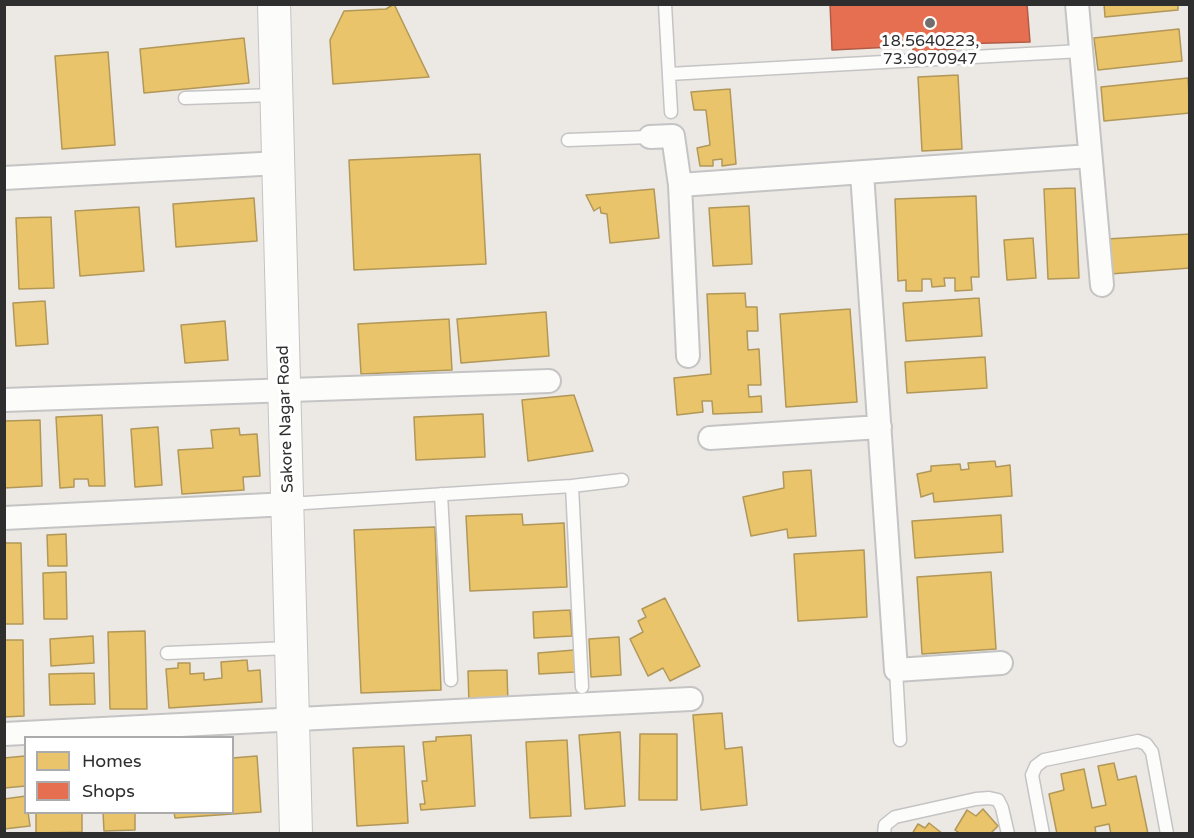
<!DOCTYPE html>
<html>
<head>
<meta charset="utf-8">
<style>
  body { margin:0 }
  #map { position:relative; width:1194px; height:838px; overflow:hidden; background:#ece8e4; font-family:"Varela Round",sans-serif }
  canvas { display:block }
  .frame { position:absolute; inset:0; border:6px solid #2e2e2e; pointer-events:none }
  .legend { position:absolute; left:24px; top:736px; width:210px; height:78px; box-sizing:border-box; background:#fff; border:2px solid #ababab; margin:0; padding:8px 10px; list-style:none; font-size:18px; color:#2e2e2e }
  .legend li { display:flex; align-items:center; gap:12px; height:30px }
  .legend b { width:30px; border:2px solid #ababab }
</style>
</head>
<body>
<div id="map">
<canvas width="1194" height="838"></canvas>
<div class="frame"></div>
<ul class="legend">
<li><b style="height:16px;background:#e9c46a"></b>Homes</li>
<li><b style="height:16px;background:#e76f51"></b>Shops</li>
</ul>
</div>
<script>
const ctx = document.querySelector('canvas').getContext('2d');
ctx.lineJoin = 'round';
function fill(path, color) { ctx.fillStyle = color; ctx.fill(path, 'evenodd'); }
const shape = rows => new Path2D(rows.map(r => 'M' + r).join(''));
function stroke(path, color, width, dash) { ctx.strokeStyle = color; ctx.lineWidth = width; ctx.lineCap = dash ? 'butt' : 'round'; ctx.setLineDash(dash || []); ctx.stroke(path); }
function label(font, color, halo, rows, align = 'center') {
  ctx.font = font + ' "Varela Round",sans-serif'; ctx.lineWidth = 6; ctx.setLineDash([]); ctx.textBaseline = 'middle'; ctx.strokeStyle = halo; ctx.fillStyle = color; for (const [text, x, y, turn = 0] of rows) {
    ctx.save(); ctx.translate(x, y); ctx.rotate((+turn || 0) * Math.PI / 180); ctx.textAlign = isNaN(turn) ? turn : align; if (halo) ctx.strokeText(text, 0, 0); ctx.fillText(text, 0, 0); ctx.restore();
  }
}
const homes = shape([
  [394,4,429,77,333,84,330,40,344,11,386,9,394,4],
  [1104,4,1178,4,1178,10,1105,17,1104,4],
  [1179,29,1182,61,1098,70,1094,38,1179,29],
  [244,38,249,83,144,93,140,49,244,38],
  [108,52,115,145,62,149,55,56,108,52],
  [958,75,962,149,922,151,918,77,958,75],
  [1188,78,1190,113,1104,121,1101,87,1188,78],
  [730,89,736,164,722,166,722,159,713,160,713,166,700,166,697,148,710,145,706,110,694,110,691,92,730,89],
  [480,154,486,264,354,270,349,160,480,154],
  [1075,188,1079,278,1048,279,1044,189,1075,188],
  [654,189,659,238,610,243,607,214,601,213,600,207,594,211,586,195,654,189],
  [976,196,979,277,971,277,972,290,955,291,955,278,944,278,945,286,932,287,931,279,922,279,922,291,906,291,906,280,898,281,895,199,976,196],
  [254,198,257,241,176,247,173,204,254,198],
  [749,206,752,264,713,266,709,208,749,206],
  [139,207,144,271,80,276,75,211,139,207],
  [51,217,54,288,19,289,16,218,51,217],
  [1190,234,1190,268,1110,274,1107,239,1190,234],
  [1033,238,1036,278,1007,280,1004,240,1033,238],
  [745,293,746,307,757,307,758,331,747,331,748,350,759,349,761,385,748,385,749,397,761,396,762,412,713,414,712,401,702,401,703,412,677,415,674,378,711,374,707,294,745,293],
  [979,298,982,336,906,341,903,303,979,298],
  [45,301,48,344,16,346,13,303,45,301],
  [850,309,857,402,786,407,780,314,850,309],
  [546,312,549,356,461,363,457,319,546,312],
  [449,319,452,370,361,374,358,324,449,319],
  [225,321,228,360,185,363,181,325,225,321],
  [985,357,987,388,907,393,905,362,985,357],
  [574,395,593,451,528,461,522,400,574,395],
  [483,414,485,457,416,460,414,417,483,414],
  [102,415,105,486,89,486,88,479,74,479,74,487,60,488,56,417,102,415],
  [40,420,42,486,4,488,4,421,40,420],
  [158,427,162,485,135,487,131,429,158,427],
  [239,428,240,435,257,434,260,476,243,477,244,490,182,494,178,450,213,448,211,430,239,428],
  [995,461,996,467,1010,465,1012,496,934,502,933,493,921,497,917,474,931,471,931,466,960,464,961,470,969,469,968,463,995,461],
  [811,470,816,536,788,538,787,529,751,536,743,497,784,488,783,472,811,470],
  [522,514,523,525,564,523,567,587,470,591,466,516,522,514],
  [1001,515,1003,552,915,558,912,521,1001,515],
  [435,527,441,690,361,693,354,530,435,527],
  [66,534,67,566,48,566,47,535,66,534],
  [4,543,21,543,23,624,4,624,4,543],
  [864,550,867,617,798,621,794,554,864,550],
  [66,572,67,619,44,619,43,573,66,572],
  [991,572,996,649,922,654,917,577,991,572],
  [665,598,700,666,670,681,663,668,648,676,630,639,643,632,638,621,646,617,642,609,665,598],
  [570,610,572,636,534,638,533,612,570,610],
  [145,631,147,709,110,709,108,632,145,631],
  [93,636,94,663,51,666,50,639,93,636],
  [619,637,621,675,591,677,589,639,619,637],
  [4,640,23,640,24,716,4,717,4,640],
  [574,650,575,672,539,674,538,653,574,650],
  [247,660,248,671,260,670,262,702,169,708,166,669,178,668,178,663,190,663,190,674,204,673,204,680,222,678,221,662,247,660],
  [507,670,508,704,469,705,468,671,507,670],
  [94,673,95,704,50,705,49,674,94,673],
  [722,713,725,749,742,747,747,805,701,810,693,715,722,713],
  [620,732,625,806,585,809,579,735,620,732],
  [640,734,677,734,677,800,639,800,640,734],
  [471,735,475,806,421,810,420,804,425,804,422,781,427,781,423,742,436,741,436,737,471,735],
  [567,740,571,816,530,818,526,742,567,740],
  [404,746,408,823,357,826,353,748,404,746],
  [25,756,26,786,4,788,4,758,25,756],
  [257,756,261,812,175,818,174,812,232,812,232,758,257,756],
  [1114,763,1118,780,1136,776,1148,834,1111,834,1109,824,1095,827,1096,834,1057,834,1049,794,1064,790,1061,774,1084,769,1092,808,1106,805,1098,766,1114,763],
  [26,796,26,812,28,812,30,826,4,829,4,799,26,796],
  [983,809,998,826,990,834,957,834,958,832,955,830,967,810,976,816,983,809],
  [36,812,82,812,82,832,36,833,36,812],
  [103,812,135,812,135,830,104,831,103,812],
  [929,823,943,834,912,834,918,824,925,828,929,823]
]);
fill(homes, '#e9c46a');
stroke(homes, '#b19758', 1.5);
const shops = shape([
  [830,4,1027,4,1030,42,955,44,955,49,913,52,913,46,832,50,830,4]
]);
fill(shops, '#e76f51');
stroke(shops, '#b05c46', 1.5);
const lane = shape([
  [665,4,671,112],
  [669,74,1081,51],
  [185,98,275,95],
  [568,140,650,137],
  [572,486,582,687],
  [441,494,451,680],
  [289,504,572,486,622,480],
  [167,653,290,648],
  [896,670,900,740],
  [884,834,885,825,895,817,976,799,989,798,998,800,1002,808,1008,834],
  [1043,834,1032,775,1036,766,1044,760,1138,741,1146,744,1152,752,1167,834]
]);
const street = shape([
  [1077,4,1102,285],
  [650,137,673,136,680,185,688,356],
  [862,173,896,670,1001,663],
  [4,178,279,163],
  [680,185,1090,156],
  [4,400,549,381],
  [710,438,880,427],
  [4,518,289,504],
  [4,734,691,699]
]);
const secondary = shape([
  [274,4,296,834]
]);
stroke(lane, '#c5c4c5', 15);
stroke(street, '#c5c4c5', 26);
stroke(secondary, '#c5c4c5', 34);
stroke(lane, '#fcfcfb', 12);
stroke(street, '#fcfcfb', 22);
stroke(secondary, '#fcfcfb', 32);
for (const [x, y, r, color] of [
  [930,23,6,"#706f6e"]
]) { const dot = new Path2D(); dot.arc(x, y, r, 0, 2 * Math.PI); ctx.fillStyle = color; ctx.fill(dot); stroke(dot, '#fff', 2); }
label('16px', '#2e2e2e', '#fff', [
  ["18.5640223,",930,42],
  ["73.9070947",930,60]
]);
label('16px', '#2e2e2e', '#fff', [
  ["Sakore Nagar Road",286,419,-92]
]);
</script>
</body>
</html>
